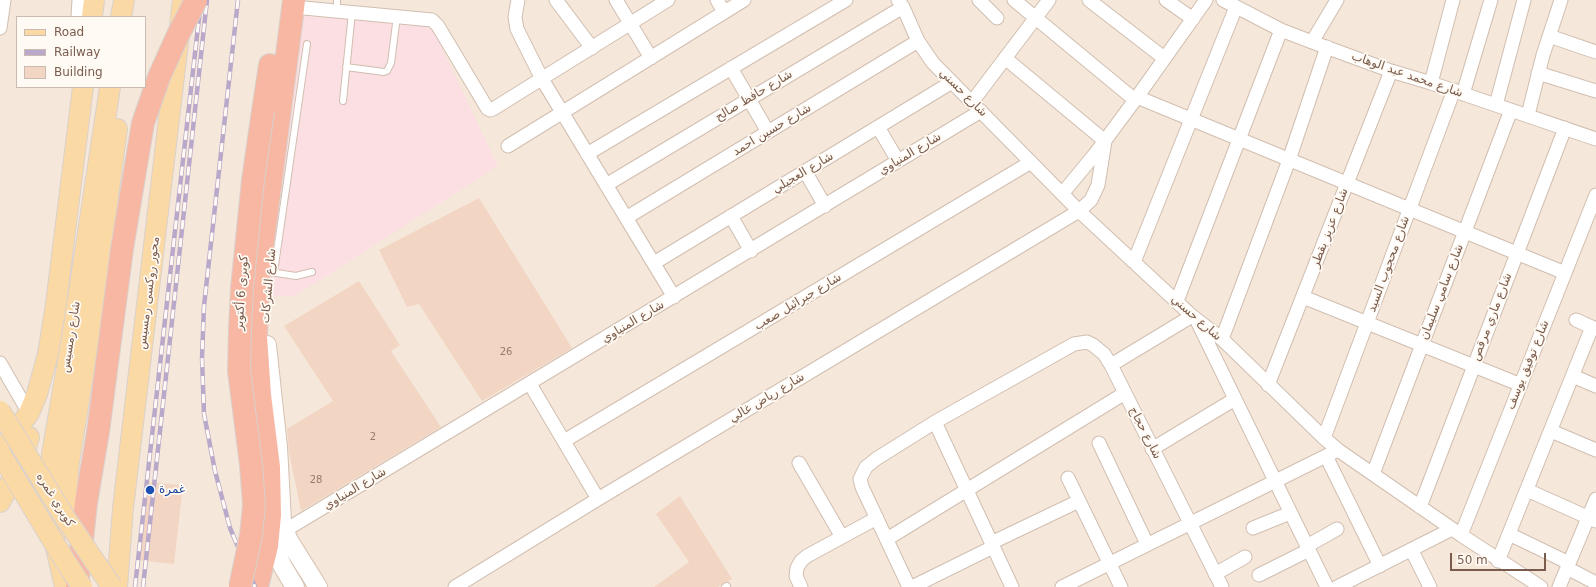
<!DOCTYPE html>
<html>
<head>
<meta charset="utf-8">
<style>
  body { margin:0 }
  #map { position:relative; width:1596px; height:587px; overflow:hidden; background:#fdf6ec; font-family:"DejaVu Sans",sans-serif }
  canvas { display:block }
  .legend { position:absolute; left:16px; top:16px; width:130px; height:72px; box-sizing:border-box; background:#fffaf3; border:1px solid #cabbb1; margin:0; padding:5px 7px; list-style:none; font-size:12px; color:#7a5c4d }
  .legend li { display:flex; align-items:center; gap:8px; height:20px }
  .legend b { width:20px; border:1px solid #cabbb1 }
  .scale { position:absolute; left:1450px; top:553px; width:96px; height:18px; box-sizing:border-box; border:2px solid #7a5c4d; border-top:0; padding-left:5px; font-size:12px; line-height:14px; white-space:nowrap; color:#7a5c4d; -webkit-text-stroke:3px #fffaf3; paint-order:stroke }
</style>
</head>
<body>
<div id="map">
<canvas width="1596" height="587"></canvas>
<ul class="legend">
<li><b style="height:5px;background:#fbd9a5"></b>Road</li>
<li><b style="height:5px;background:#b9a8c9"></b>Railway</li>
<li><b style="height:11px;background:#f3d5c3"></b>Building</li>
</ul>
<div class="scale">50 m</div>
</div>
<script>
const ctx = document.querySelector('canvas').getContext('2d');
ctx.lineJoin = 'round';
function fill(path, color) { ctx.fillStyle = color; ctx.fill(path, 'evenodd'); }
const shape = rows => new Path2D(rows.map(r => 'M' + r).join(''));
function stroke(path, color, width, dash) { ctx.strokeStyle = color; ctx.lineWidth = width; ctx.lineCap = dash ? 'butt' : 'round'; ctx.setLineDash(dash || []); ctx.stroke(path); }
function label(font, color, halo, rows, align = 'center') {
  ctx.font = font + ' "DejaVu Sans","Noto Sans Arabic",sans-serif'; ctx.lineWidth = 3.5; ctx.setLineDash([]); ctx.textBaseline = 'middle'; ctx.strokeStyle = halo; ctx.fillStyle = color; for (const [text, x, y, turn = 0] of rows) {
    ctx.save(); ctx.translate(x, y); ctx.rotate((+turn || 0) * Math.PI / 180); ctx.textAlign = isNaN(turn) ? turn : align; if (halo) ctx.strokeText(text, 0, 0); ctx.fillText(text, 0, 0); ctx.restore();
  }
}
fill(shape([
  [0,0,1596,0,1596,587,0,587],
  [17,17,145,17,145,87,17,87]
]), '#f5e8da');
fill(shape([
  [289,15,431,25,498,166,295,296,254,295]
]), '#fbdfe3');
fill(shape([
  [479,198,572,348,482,401,419,304,407,307,379,250],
  [359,281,400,345,391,351,441,427,301,511,289,452,287,429,333,401,284,326],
  [145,482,183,485,174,564,137,560],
  [680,496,732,579,718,587,654,587,689,562,656,514]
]), '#f3d5c3');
const service = shape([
  [337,11,337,0],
  [346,67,384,72,387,71,391,63,397,16],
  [343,101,352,12],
  [270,272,296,276,312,272],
  [274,272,307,44],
  [725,587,727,586]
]);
const minor = shape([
  [518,0,515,17,517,29,542,79,674,297],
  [556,0,592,48],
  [616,0,651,58],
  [717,0,724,12],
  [898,0,903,7,918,41,933,63,1079,211,1192,316,1222,339,1324,438,1338,450,1461,535,1541,587],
  [979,0,997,18],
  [1014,0,1135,100],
  [1089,0,1164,58],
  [1166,0,1193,19],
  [1223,0,1281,30,1312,42,1391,71,1431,83,1596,139],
  [304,8,432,20,438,26,487,108,490,110,493,109,668,0],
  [78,17,79,0],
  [0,28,4,0],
  [1549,36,1596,52],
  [1312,42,1337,0],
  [731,68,768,132],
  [1538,73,1596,91],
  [1431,83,1453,0],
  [1463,94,1491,0],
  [1137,97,1565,273],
  [972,102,1049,0],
  [1496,105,1524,0],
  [1528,115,1543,55,1561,0],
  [878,127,898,161],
  [508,146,744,0],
  [587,154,846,0],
  [805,171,825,206],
  [606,185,903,7],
  [1062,194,1095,154,1135,100,1206,0],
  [731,216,751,251],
  [626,218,918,41],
  [1134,262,1236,7],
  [654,263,952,82],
  [1303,297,1521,385],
  [1177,301,1281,30],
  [1192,316,1111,365,1222,587],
  [1576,320,1596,329],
  [1198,323,1327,587],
  [1222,339,1289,160,1327,47],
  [0,363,29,413],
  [1573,376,1596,386],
  [530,384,598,499],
  [1268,385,1391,71],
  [935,422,1012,587],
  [1551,431,1596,450],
  [1324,438,1454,90],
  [564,441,1031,162],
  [1099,443,1147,544],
  [1152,449,1235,399],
  [1326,456,1380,566],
  [799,463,842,537],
  [1373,474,1511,110],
  [1068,478,1121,587],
  [1527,490,1596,521],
  [1420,507,1565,128],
  [1253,528,1290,513],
  [284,531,981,111],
  [1509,534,1569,563],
  [1461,535,1596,195],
  [887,539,1125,393],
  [991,543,1079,501],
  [1307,546,1337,529],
  [1412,551,1430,587],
  [1498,561,1592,327],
  [1567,568,1596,583],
  [1215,574,1245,557],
  [1259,575,1309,550],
  [455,587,598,499,1079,211,1091,200,1098,185,1105,141,1005,58],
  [801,587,796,576,797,568,801,561,807,556,877,518],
  [909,587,862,487,860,479,866,467,876,459,935,422,1074,344,1087,342,1093,345,1104,354,1111,365],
  [912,587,993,547],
  [1062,587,1338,450],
  [1337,587,1452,529],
  [1559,587,1596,499]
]);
const secondary = shape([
  [267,345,278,447,282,521,288,539,318,587],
  [274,528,275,546,277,554,283,567,295,587]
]);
const primary = shape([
  [92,17,94,0],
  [121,17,124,0],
  [0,453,29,413,37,394,48,354,56,304,83,87],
  [0,502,21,463,29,437],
  [64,516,69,462,90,332,117,129],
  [65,587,55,543,51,513,50,484,52,454,72,338,110,87],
  [117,587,123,508,183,0]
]);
const motorway = shape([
  [263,111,270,65],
  [77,587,86,503,98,432],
  [257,587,267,546,270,515,269,467,260,395,256,337,258,280,294,0]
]);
stroke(service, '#d1beb0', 8);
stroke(minor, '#d1beb0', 15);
stroke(secondary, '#d6c0b0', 20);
stroke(primary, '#dad1cd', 22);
stroke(motorway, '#dad1cd', 24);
stroke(service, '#fff', 6);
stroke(minor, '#fff', 13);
stroke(secondary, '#fff', 18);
stroke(primary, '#fbd9a5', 20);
stroke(motorway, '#f7b7a3', 22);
const rail = shape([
  [238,0,204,306,202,358,204,414,215,471,230,528,255,587],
  [135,587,201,0],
  [143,587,207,0]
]);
stroke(rail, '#b9a8c9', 4.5);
stroke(rail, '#fffaf3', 3, [9]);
const primaryBridge = shape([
  [0,411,64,516,112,587],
  [0,453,65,561,82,587]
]);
const motorwayBridge = shape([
  [98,432,122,249,143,123,159,77,177,37,196,0],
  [240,587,251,535,254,505,251,465,239,371,240,329,242,288,253,180,263,111]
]);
stroke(primaryBridge, '#dad1cd', 22, []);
stroke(motorwayBridge, '#dad1cd', 24, []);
stroke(primaryBridge, '#fbd9a5', 20);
stroke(motorwayBridge, '#f7b7a3', 22);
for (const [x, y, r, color] of [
  [150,490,5,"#1a4fb4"]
]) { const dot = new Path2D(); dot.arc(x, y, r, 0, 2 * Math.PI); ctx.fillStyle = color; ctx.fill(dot); stroke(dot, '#fffaf3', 1.5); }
label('10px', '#987a6a', null, [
  ["26",506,352],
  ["2",373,437],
  ["28",316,480]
]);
label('12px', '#7a5c4d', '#fffaf3', [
  ["شارع محمد عبد الوهاب",1407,75,19],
  ["شارع حسني",963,93,45],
  ["شارع حافظ صالح",754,96,-31],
  ["شارع حسين احمد",772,130,-31],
  ["شارع المنياوي",910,154,-31],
  ["شارع العجيلي",803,173,-31],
  ["شارع عزيز بقطر",1330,228,-69],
  ["شارع محجوب السيد",1389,264,-70],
  ["شارع الشركات",269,286,-85],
  ["شارع سامي سليمان",1442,292,-69],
  ["محور روكسى رمسيس",149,293,-83],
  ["كوبرى 6 أكتوبر",242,293,-86],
  ["شارع جبرائيل صعب",798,302,-31],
  ["شارع ماري مرقص",1492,317,-69],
  ["شارع حسني",1196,318,41],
  ["شارع المنياوي",633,322,-31],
  ["شارع رمسيس",71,337,-81],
  ["شارع توفيق يوسف",1528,365,-68],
  ["شارع رياض غالي",767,398,-31],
  ["شارع حجاج",1145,433,63],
  ["شارع المنياوي",355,489,-31],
  ["كوبري غمره",55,500,58]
]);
label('12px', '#164399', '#fffaf3', [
  ["غمرة",159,490]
], 'left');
</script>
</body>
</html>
